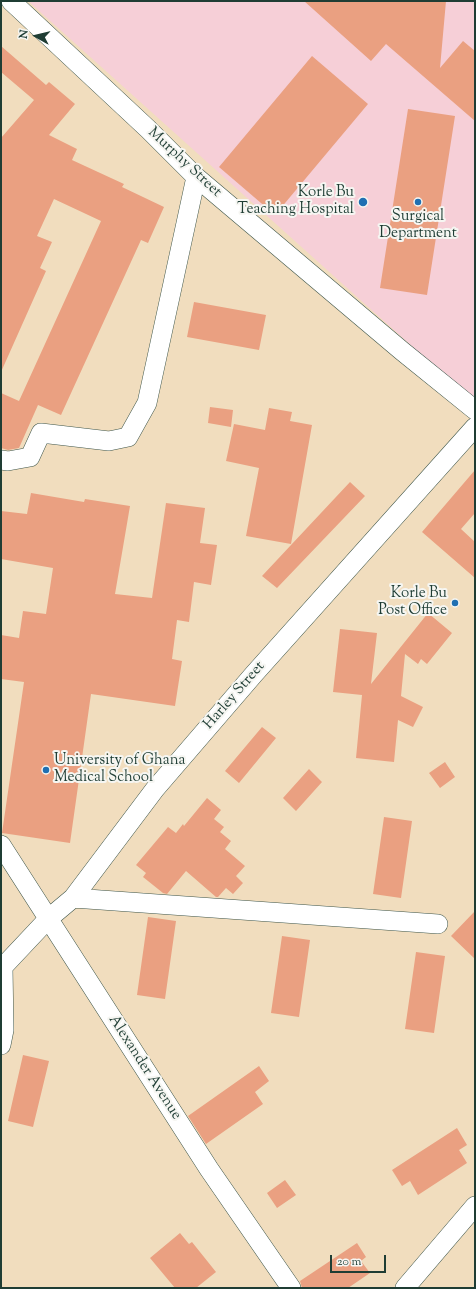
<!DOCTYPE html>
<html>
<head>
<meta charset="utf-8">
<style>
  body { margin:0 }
  #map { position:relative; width:476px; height:1289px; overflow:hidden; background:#f1ddbe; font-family:"Sorts Mill Goudy",serif }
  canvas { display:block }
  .frame { position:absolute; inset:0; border:2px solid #1f3d34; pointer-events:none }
  .north { position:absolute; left:16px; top:16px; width:40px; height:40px; -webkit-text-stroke:3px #f6f6f2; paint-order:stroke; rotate:278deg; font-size:11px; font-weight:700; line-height:16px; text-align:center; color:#1f3d34 }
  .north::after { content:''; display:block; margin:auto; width:14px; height:18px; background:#1f3d34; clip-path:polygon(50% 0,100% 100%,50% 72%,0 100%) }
  .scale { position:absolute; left:330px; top:1255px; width:56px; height:18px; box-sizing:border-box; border:2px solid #1f3d34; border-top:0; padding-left:5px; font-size:12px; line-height:14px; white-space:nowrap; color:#1f3d34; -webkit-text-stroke:3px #f6f6f2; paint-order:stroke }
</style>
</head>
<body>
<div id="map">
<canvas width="476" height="1289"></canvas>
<div class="frame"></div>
<div class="north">N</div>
<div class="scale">20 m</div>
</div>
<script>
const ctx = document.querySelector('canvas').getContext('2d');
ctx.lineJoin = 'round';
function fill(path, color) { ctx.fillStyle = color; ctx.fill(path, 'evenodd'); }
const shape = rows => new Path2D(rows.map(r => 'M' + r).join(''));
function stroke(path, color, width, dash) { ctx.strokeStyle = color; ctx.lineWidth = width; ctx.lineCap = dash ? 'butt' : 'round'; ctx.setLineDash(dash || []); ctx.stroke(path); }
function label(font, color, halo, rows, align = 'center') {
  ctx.font = font + ' "Sorts Mill Goudy",serif'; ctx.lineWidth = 4; ctx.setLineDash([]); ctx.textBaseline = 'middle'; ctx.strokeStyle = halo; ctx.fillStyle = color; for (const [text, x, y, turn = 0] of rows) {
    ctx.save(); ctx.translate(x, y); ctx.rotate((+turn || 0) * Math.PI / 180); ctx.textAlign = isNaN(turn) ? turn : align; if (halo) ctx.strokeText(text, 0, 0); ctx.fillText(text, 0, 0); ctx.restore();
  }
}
fill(shape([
  [28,1,475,1,475,403]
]), '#f6cfd7');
fill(shape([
  [304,1,446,1,440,68,463,41,475,51,475,121,386,44,371,61],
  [1,46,46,85,49,82,75,104,49,135,77,149,72,160,124,184,122,187,164,207,148,243,141,240,61,415,38,405,19,448,8,450,1,448,1,393,19,401,101,221,54,199,37,236,52,242,40,268,46,271,1,372,1,138,34,100,1,72],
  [312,56,368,104,275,215,219,167],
  [408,109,455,116,427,295,380,288],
  [194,302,266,315,259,350,187,337],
  [210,407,233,410,231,427,208,423],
  [269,408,292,412,290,421,312,425,291,544,246,536,259,468,226,461,234,424,265,430],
  [475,470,475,513,461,529,475,542,475,578,422,532],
  [350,482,365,496,277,588,262,576],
  [31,493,84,502,85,499,130,506,115,594,152,598,166,503,205,508,200,543,217,545,211,585,194,582,189,622,177,620,172,659,182,661,175,706,91,694,70,843,2,833,24,682,1,679,1,635,19,638,23,611,46,614,53,568,1,559,1,511,27,514],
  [428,613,452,633,427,664,421,659,418,664,405,654,401,696,423,707,413,727,398,720,394,762,356,758,362,695,333,692,340,629,377,633,371,684],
  [262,727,276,738,239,783,225,771],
  [445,762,455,777,440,788,429,773],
  [309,769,322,782,296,811,283,798],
  [207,798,221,810,214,819,224,827,220,832,231,841,225,849,245,866,236,876,243,883,233,894,226,888,218,897,216,897,186,871,167,894,163,893,143,877,146,873,136,865,168,827,176,833,183,824,184,826],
  [384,817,412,821,401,898,373,894],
  [475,911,475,959,451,936],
  [148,917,176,921,165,999,137,995],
  [282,936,310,940,299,1017,271,1013],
  [416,952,445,956,434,1033,405,1029],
  [23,1055,49,1061,33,1127,8,1121],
  [259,1066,269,1081,255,1092,263,1104,206,1144,188,1116],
  [457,1128,467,1145,459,1150,467,1163,418,1195,410,1181,402,1186,392,1170],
  [285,1180,296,1195,277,1208,267,1193],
  [180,1233,189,1244,192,1242,216,1272,196,1288,175,1288,150,1258],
  [357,1243,366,1257,361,1261,370,1273,348,1288,302,1288,300,1281]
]), '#eaa081');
const minor = shape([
  [11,1,148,129,196,177,402,351,475,410],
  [1,460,8,461,30,457,41,433,109,441,128,437,147,403,196,177],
  [1,845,209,1169,291,1288],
  [73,898,438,924],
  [1,969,48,919,73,898,155,789,254,674,475,427],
  [1,1045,4,1030,3,967],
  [405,1288,475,1206]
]);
stroke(minor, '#3e5549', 20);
stroke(minor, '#fff', 19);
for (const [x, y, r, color] of [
  [363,202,5,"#1f6fb2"],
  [418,202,4,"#1f6fb2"],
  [455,603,4,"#1f6fb2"],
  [46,770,4,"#1f6fb2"]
]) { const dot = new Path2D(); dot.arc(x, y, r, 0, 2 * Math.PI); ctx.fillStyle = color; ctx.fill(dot); stroke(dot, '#f6f6f2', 1.5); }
label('15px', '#1f3d34', '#f6f6f2', [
  ["Murphy Street",184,163,43],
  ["Harley Street",235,696,-49],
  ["Alexander Avenue",144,1068,57]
]);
label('15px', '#1f3d34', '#f6f6f2', [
  ["Korle Bu",354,193],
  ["Teaching Hospital",354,210],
  ["Surgical",418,217,"center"],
  ["Department",418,234,"center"],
  ["Korle Bu",447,594],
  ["Post Office",447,611],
  ["University of Ghana",54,761,"left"],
  ["Medical School",54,778,"left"]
], 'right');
</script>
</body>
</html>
